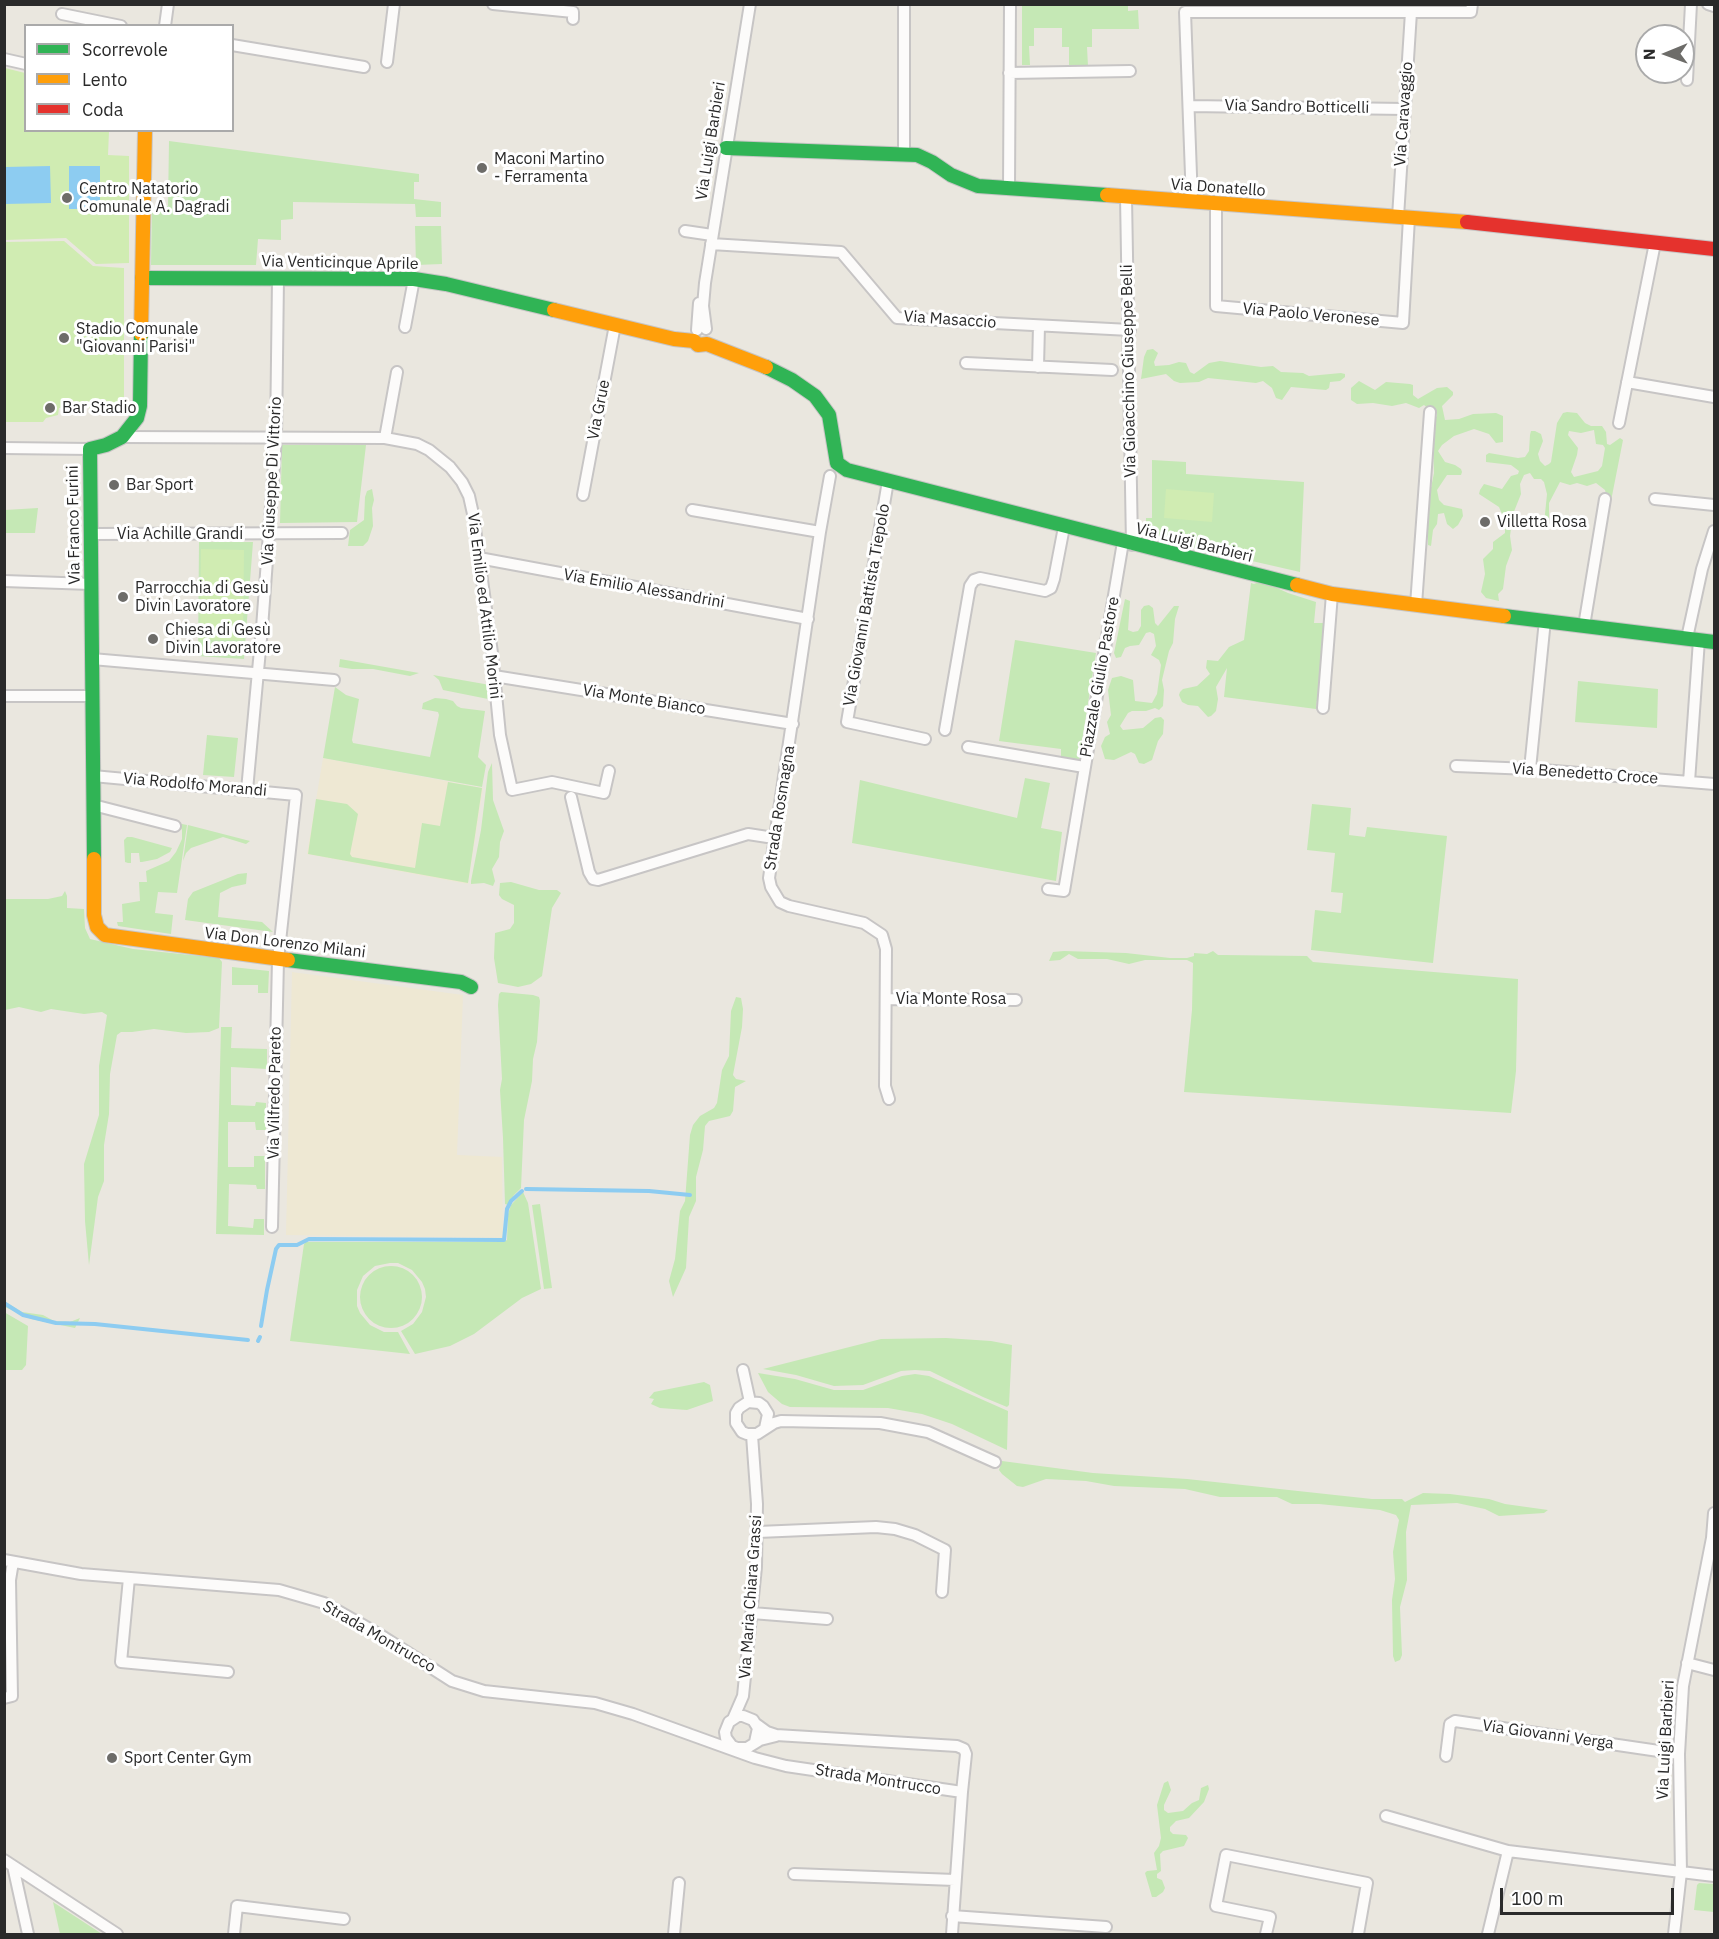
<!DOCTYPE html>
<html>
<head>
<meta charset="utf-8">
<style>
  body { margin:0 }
  #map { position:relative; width:1719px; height:1939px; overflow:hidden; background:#eae7df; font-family:"IBM Plex Sans",sans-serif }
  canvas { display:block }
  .frame { position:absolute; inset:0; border:6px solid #2a2a2a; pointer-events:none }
  .legend { position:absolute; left:24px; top:24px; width:210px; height:108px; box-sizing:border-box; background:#fff; border:2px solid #aaa; margin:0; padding:8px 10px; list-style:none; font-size:18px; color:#2a2a2a }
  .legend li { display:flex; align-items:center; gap:12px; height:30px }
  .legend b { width:30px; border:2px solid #aaa }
  .north { position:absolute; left:1635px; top:24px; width:60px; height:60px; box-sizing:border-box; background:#fff; border:2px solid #aaa; border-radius:50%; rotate:269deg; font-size:16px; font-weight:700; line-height:24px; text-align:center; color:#2a2a2a }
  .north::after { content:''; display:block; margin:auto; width:21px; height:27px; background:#6d6c69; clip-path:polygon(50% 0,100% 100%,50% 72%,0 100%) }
  .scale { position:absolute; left:1500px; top:1888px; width:174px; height:27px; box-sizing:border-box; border:3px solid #2a2a2a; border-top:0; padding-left:8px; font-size:18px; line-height:21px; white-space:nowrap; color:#2a2a2a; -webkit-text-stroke:4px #fff; paint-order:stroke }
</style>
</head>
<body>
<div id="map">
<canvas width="1719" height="1939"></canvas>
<div class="frame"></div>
<ul class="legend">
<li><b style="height:8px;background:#30b455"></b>Scorrevole</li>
<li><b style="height:8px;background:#ff9f0a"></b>Lento</li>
<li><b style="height:8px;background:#e5322d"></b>Coda</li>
</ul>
<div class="north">N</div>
<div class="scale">100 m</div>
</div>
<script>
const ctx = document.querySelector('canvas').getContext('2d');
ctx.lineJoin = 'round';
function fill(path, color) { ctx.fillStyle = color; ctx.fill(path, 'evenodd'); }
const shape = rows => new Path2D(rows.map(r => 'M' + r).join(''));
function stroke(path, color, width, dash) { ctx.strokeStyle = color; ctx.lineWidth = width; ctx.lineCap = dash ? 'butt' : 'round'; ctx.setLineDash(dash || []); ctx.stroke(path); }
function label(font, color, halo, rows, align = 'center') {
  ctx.font = font + ' "IBM Plex Sans",sans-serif'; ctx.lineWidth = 6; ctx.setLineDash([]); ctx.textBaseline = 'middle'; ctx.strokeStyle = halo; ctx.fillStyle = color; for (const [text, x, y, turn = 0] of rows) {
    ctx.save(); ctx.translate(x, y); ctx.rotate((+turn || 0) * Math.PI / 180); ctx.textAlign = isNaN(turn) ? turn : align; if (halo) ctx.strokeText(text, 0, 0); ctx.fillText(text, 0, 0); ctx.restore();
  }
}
fill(shape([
  [323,758,483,788,468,884,307,854],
  [292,972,463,995,457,1155,502,1157,503,1238,286,1235]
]), '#eee8d3');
fill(shape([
  [1022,5,1128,5,1128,11,1138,10,1139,29,1092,29,1092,47,1087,47,1088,66,1069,67,1069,47,1062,47,1062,28,1034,28,1034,46,1029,46,1030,65,1022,65],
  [169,141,419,174,419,182,414,182,414,199,441,202,441,217,416,217,415,204,293,202,293,219,281,220,281,240,258,239,256,265,151,265,152,207,168,206],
  [415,226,441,226,442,264,416,265],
  [1153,349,1158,353,1154,362,1155,366,1169,365,1179,362,1186,363,1190,372,1194,374,1209,363,1220,361,1261,367,1273,366,1281,372,1303,373,1309,376,1341,373,1345,374,1345,377,1340,381,1330,382,1329,388,1326,390,1291,387,1282,400,1276,398,1272,388,1263,381,1256,383,1208,378,1199,382,1180,383,1174,381,1166,374,1141,379,1144,357,1147,350],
  [1359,381,1375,390,1386,382,1410,384,1413,385,1413,395,1418,399,1437,388,1447,387,1453,392,1453,395,1442,406,1445,420,1459,419,1473,414,1496,413,1503,416,1503,442,1496,443,1489,434,1474,429,1454,436,1442,445,1438,451,1445,462,1455,465,1461,469,1462,472,1461,475,1447,475,1437,490,1439,500,1444,505,1462,509,1463,516,1458,525,1453,529,1447,524,1444,513,1438,514,1437,524,1433,530,1431,546,1428,545,1428,503,1434,473,1433,447,1434,422,1437,415,1436,409,1429,409,1424,405,1419,408,1406,403,1392,406,1373,403,1357,404,1351,400,1351,388],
  [1567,412,1577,413,1585,423,1591,426,1602,426,1606,432,1607,444,1610,445,1620,438,1623,440,1611,501,1608,502,1605,490,1596,483,1587,486,1577,483,1570,485,1560,482,1549,503,1549,519,1544,524,1547,494,1544,482,1541,479,1534,479,1530,473,1524,475,1520,484,1521,494,1513,514,1510,536,1512,550,1506,566,1503,589,1498,594,1499,601,1486,598,1481,592,1485,574,1483,559,1493,549,1493,542,1505,533,1505,521,1499,507,1479,494,1480,490,1484,484,1502,489,1511,476,1518,474,1519,471,1511,465,1486,462,1486,455,1489,453,1518,458,1525,457,1529,451,1530,435,1531,431,1535,431,1541,434,1543,441,1538,454,1540,461,1545,466,1549,464,1551,462,1557,423,1563,413],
  [1594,430,1596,444,1603,445,1605,448,1602,466,1598,471,1574,477,1571,472,1577,455,1578,448,1568,435,1569,431,1581,433],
  [282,445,366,445,357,522,280,523],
  [1152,460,1186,462,1186,474,1304,482,1300,572,1156,539,1150,535,1146,529,1146,518,1152,518],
  [372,489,374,500,372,508,373,526,368,541,363,546,348,546,350,530,364,520,365,497,367,491],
  [38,508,35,533,5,533,5,510],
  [199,542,253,542,244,659,198,656],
  [1259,582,1266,583,1288,593,1316,602,1314,623,1326,623,1316,709,1224,697,1227,668,1216,687,1218,699,1216,711,1211,716,1208,717,1198,706,1188,705,1182,702,1179,695,1180,692,1183,689,1197,686,1210,674,1206,668,1207,660,1218,661,1229,647,1244,640,1251,583,1254,584],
  [1125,599,1130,601,1128,630,1133,632,1138,631,1141,626,1141,610,1144,606,1149,605,1153,608,1155,623,1158,626,1174,606,1179,606,1175,619,1173,643,1169,651,1162,680,1164,690,1163,706,1159,710,1155,708,1146,711,1132,711,1128,713,1120,726,1123,730,1143,728,1155,718,1161,717,1164,720,1163,734,1158,741,1152,760,1144,764,1139,763,1135,754,1131,752,1114,760,1105,759,1101,746,1105,737,1110,734,1107,722,1111,715,1108,690,1112,678,1121,676,1133,680,1135,701,1152,703,1157,694,1161,665,1159,660,1151,655,1156,646,1154,634,1150,632,1146,633,1139,645,1130,646,1125,648,1121,657,1116,658,1114,653],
  [1015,640,1096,653,1079,760,1061,757,1061,749,999,741],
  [340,659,419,673,410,676,373,669,352,669,339,667],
  [433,675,490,685,488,699,443,690,439,680],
  [1578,681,1658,689,1657,728,1575,722],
  [335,687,346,695,359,699,352,740,353,743,430,757,439,715,438,712,422,709,423,703,435,698,446,699,453,701,457,706,461,708,485,711,478,757,486,765,482,787,323,758],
  [207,735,238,738,234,777,203,775],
  [492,763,493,800,504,831,500,842,499,857,492,869,495,881,493,886,484,883,471,884,471,881,481,830,488,772],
  [1025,778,1050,783,1041,828,1062,832,1056,881,852,843,860,780,1017,818],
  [448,782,482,788,468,883,308,854,316,799,347,804,358,814,350,854,352,857,415,868,422,823,440,826],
  [1312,804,1351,808,1349,835,1365,837,1367,827,1447,836,1433,963,1311,950,1315,910,1341,913,1343,893,1331,892,1335,853,1307,850],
  [172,822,187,825,177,893,158,892,155,913,173,915,171,934,118,926,117,922,123,922,122,904,140,901,139,882,147,882,146,871,169,861,176,852,182,839,182,830,178,824],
  [188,825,250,841,246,844,223,837,220,838,191,848,186,853,183,861],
  [127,837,132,837,172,848,170,852,157,859,142,862,140,862,139,853,131,853,131,863,128,863,125,862,124,840],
  [247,873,246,884,232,887,220,893,218,917,262,922,273,932,185,920,188,899,193,892,238,874],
  [511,882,539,890,557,890,561,893,552,908,542,976,531,984,518,987,498,983,494,958,495,933,510,929,514,923,514,905,502,899,499,895,500,883],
  [65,891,67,896,67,908,84,909,85,928,90,939,133,949,219,958,222,962,219,1028,209,1032,186,1033,154,1029,132,1032,121,1032,117,1035,110,1074,109,1114,104,1145,104,1181,98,1197,89,1265,85,1221,84,1164,99,1115,99,1066,107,1015,102,1012,84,1014,51,1009,41,1012,19,1007,5,1010,4,899,48,899,62,896],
  [1064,951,1126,953,1170,958,1187,958,1194,956,1194,953,1207,954,1213,951,1218,955,1223,955,1307,956,1313,962,1518,979,1516,1071,1511,1113,1184,1092,1192,1010,1193,963,1187,960,1145,960,1129,964,1107,959,1078,959,1069,954,1060,960,1049,961,1053,952],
  [232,967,269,971,268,993,258,993,258,985,232,985],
  [501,992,533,995,539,997,540,1001,537,1042,533,1059,532,1081,524,1120,521,1188,514,1195,508,1205,505,1204,503,1138,500,1090,502,1079,498,1005,499,994],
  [736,997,741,998,743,1009,742,1027,733,1075,736,1079,746,1081,735,1087,733,1111,730,1116,709,1121,705,1126,703,1150,696,1177,696,1201,689,1217,686,1268,673,1297,669,1281,675,1259,680,1211,685,1201,690,1135,693,1125,700,1116,714,1108,717,1103,722,1070,729,1056,731,1011],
  [221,1027,232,1027,231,1048,267,1049,267,1069,231,1067,231,1105,255,1106,256,1102,266,1103,266,1130,256,1130,255,1122,228,1122,228,1167,254,1167,254,1156,265,1156,265,1189,257,1189,256,1185,229,1184,228,1226,253,1228,254,1219,264,1219,264,1235,216,1234],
  [523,1192,528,1203,541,1289,522,1298,474,1334,450,1346,415,1354,401,1331,413,1324,422,1312,426,1297,425,1289,422,1282,412,1270,398,1263,390,1263,375,1266,363,1276,357,1290,357,1306,360,1313,370,1325,384,1332,398,1332,410,1354,290,1341,304,1244,306,1242,503,1242,507,1240,508,1214,511,1205],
  [540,1204,552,1288,544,1289,532,1205],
  '360 1297a31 31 0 1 1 62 0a31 31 0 1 1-62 0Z',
  [4,1301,22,1312,43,1315,54,1321,70,1322,80,1318,75,1328,31,1319,5,1307],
  [4,1312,28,1326,26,1365,22,1370,5,1370],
  [946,1338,991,1341,1012,1345,1009,1405,1007,1407,983,1397,930,1371,915,1370,901,1371,863,1385,834,1386,796,1375,763,1369,881,1339],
  [758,1373,795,1379,834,1390,863,1390,902,1376,915,1374,929,1376,1008,1411,1007,1450,952,1424,922,1414,888,1408,790,1407,782,1404,768,1392],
  [704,1382,710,1385,713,1401,687,1410,660,1408,651,1404,654,1399,649,1398,654,1392],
  [1002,1461,1093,1473,1187,1479,1372,1499,1402,1499,1405,1502,1423,1493,1450,1494,1489,1499,1505,1504,1548,1510,1544,1513,1499,1516,1485,1509,1457,1503,1411,1505,1406,1532,1407,1580,1400,1607,1402,1655,1400,1660,1395,1662,1393,1656,1392,1600,1395,1579,1393,1552,1399,1520,1396,1515,1380,1510,1319,1504,1292,1504,1277,1497,1220,1497,1185,1489,1114,1486,1086,1481,1046,1479,1023,1487,1017,1486,1002,1474,999,1470],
  [1168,1781,1171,1790,1164,1805,1164,1810,1168,1813,1183,1811,1192,1803,1199,1800,1201,1788,1208,1785,1209,1789,1204,1802,1189,1818,1176,1821,1170,1827,1170,1831,1173,1834,1186,1835,1188,1838,1184,1846,1163,1851,1160,1854,1161,1871,1157,1874,1157,1878,1162,1880,1165,1888,1163,1892,1156,1897,1152,1897,1145,1873,1147,1871,1157,1870,1154,1853,1159,1846,1161,1838,1157,1805,1164,1783],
  [1699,1883,1714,1884,1714,1912,1694,1910,1697,1885],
  [53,1902,102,1934,60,1934]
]), '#c5e8b5');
fill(shape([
  [5,68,25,73,26,130,109,131,108,155,129,156,129,263,96,264,66,238,5,240],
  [64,241,93,266,124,268,124,408,59,408,58,415,46,418,43,422,5,422,5,242],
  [1166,489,1214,493,1212,522,1164,518],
  [201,549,244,550,243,640,200,640]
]), '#d0ecb2');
fill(shape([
  [50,166,51,203,5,204,5,167],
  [69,166,100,166,100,209,69,209]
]), '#8dccf1');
stroke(shape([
  [526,1189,649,1191,690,1195],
  [4,1303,23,1315,56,1323,95,1324,248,1340],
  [261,1326,267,1290,276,1249,279,1245,297,1245,309,1239,504,1240,507,1209,511,1201,522,1191],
  [258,1341,260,1337]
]), '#8dccf1', 4);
const street = shape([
  [493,4,573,12,573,19],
  [904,4,904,154],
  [1708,4,1714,6],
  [62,14,121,26],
  [165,26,168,4],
  [232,45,364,67],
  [4,59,26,64],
  [387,62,394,4],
  [1009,73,1130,71],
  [1687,80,1691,4],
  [1189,106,1405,109],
  [1009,188,1010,4],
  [1126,197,1132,545],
  [1192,202,1185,12,1471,12,1472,4],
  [1216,204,1216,306,1403,323,1409,218],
  [1398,217,1411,12],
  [685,231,712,235],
  [711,244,841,252,897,318,1130,330],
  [405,327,414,279],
  [706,329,703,306,705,283,750,4],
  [697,330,699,303],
  [966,363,1112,370],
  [1038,367,1039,326],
  [1627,382,1714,397],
  [1619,423,1655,243],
  [122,437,385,438,417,444,429,450,450,467,462,482,469,496,473,514,492,653,500,735,512,790,552,782,604,793,609,771],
  [385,438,397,372],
  [4,448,90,449],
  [830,476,820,532,769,878,771,887,780,902,789,906,864,923,882,935,886,949,885,1086,889,1099],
  [888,481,847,722,925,739],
  [583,495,615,325],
  [1655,499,1714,505],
  [692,510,820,532],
  [91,534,342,533],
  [479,558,808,619],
  [4,581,91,584],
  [1416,605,1430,412],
  [1584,626,1605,499],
  [1687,638,1702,569,1714,531],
  [92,659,334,680],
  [494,676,793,724],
  [4,696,92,696],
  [1323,708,1332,594],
  [945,730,970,586,974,580,980,578,1045,591,1051,588,1054,579,1064,527],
  [968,747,1084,767],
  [1456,766,1530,769,1714,784],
  [1530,769,1545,620],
  [93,776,296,795,278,960,272,1227],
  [1689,782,1699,640],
  [247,790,262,628,276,438,278,279],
  [571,797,589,872,593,879,598,880,748,834,774,838],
  [93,805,175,826],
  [1048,889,1064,891,1123,542],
  [887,999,1016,1000],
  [743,1370,750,1402],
  [765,1428,768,1414,763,1406,759,1403,748,1402,739,1408,736,1413,736,1423,742,1432,747,1434,757,1434,774,1423,781,1421,880,1423,928,1432,995,1462],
  [758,1532,876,1527,895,1529,915,1535,945,1550,942,1592],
  [4,1560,81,1574,279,1590,324,1603,377,1633,452,1681,484,1691,595,1703,633,1714,755,1758,786,1766,962,1792],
  [129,1578,121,1662,228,1672],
  [752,1613,827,1619],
  [1687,1663,1714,1670],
  [4,1698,12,1696,10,1580,13,1562],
  [733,1719,743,1696,756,1567,757,1504,752,1435],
  [756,1724,767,1732,776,1735,957,1746,964,1749,966,1754,962,1792,952,1934],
  [755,1742,758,1728,753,1720,743,1716,738,1716,729,1722,725,1732,726,1738,732,1746,737,1748,747,1748,760,1740,776,1736],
  [1446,1756,1450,1724,1455,1721,1679,1754],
  [1386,1816,1508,1851,1714,1876],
  [4,1860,117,1934],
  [13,1866,28,1934],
  [794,1874,955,1880],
  [952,1916,1106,1927],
  [234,1934,237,1906,344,1919],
  [674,1934,679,1883],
  [1266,1934,1270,1917,1216,1906,1226,1855,1367,1883,1358,1934],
  [1488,1934,1508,1851],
  [1674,1934,1681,1872,1679,1754,1683,1686,1712,1538,1714,1513]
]);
const fast = shape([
  [726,148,917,155,932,162,951,175,978,186,1107,195],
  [142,278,414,279,446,284,554,310],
  [766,367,792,380,815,396,829,415,837,463,847,470,1297,585],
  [1504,616,1714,642],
  [94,859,90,449,106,445,122,437,137,418,140,406,141,334],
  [288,960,461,982,471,987]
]);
const slow = shape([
  [1107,195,1467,222],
  [554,310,674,339,694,341,698,345,707,344,766,367],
  [141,334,145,130],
  [1297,585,1332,594,1504,616],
  [94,859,94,915,97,927,105,935,288,960]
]);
const jam = shape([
  [1467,222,1714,249]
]);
stroke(street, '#c7c5c5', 14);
stroke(fast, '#c7c5c5', 16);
stroke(slow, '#c7c5c5', 16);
stroke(jam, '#c7c5c5', 16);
stroke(street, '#fcfbfa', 10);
stroke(fast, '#30b455', 14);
stroke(slow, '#ff9f0a', 14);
stroke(jam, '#e5322d', 14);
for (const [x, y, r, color] of [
  [482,168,6,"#6d6c69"],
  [67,198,6,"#6d6c69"],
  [64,338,6,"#6d6c69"],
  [50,408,6,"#6d6c69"],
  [114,485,6,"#6d6c69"],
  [1485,522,6,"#6d6c69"],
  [123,597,6,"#6d6c69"],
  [153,639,6,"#6d6c69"],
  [112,1758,6,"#6d6c69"]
]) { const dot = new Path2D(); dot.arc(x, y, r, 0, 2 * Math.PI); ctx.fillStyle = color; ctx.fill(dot); stroke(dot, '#fff', 2); }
label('16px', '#2a2a2a', '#fff', [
  ["Via Sandro Botticelli",1297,107,1],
  ["Via Caravaggio",1404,114,-86],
  ["Via Luigi Barbieri",711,141,-81],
  ["Via Donatello",1218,188,4],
  ["Via Venticinque Aprile",340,263,1],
  ["Via Paolo Veronese",1311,315,5],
  ["Via Masaccio",950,320,4],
  ["Via Gioacchino Giuseppe Belli",1129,371,-91],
  ["Via Grue",599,410,-79],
  ["Via Giuseppe Di Vittorio",272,481,-87],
  ["Via Franco Furini",74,525,-91],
  ["Via Achille Grandi",180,534],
  ["Via Luigi Barbieri",1194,543,14],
  ["Via Emilio Alessandrini",644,589,10],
  ["Via Giovanni Battista Tiepolo",867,605,-80],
  ["Via Emilio ed Attilio Morini",484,606,83],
  ["Piazzale Giulio Pastore",1100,677,-80],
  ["Via Monte Bianco",644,700,9],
  ["Via Benedetto Croce",1585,774,4],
  ["Via Rodolfo Morandi",195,785,5],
  ["Strada Rosmagna",780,808,-81],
  ["Via Don Lorenzo Milani",285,943,7],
  ["Via Monte Rosa",951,999],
  ["Via Vilfredo Pareto",275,1093,-89],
  ["Via Maria Chiara Grassi",751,1597,-86],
  ["Strada Montrucco",379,1637,30],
  ["Via Giovanni Verga",1548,1735,8],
  ["Via Luigi Barbieri",1666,1740,-87],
  ["Strada Montrucco",878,1780,9]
]);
label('16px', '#2a2a2a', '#fff', [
  ["Maconi Martino",494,159],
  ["- Ferramenta",494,177],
  ["Centro Natatorio",79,189],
  ["Comunale A. Dagradi",79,207],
  ["Stadio Comunale",76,329],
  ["\"Giovanni Parisi\"",76,347],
  ["Bar Stadio",62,408],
  ["Bar Sport",126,485],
  ["Villetta Rosa",1497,522],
  ["Parrocchia di Gesù",135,588],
  ["Divin Lavoratore",135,606],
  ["Chiesa di Gesù",165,630],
  ["Divin Lavoratore",165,648],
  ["Sport Center Gym",124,1758]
], 'left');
</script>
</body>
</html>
